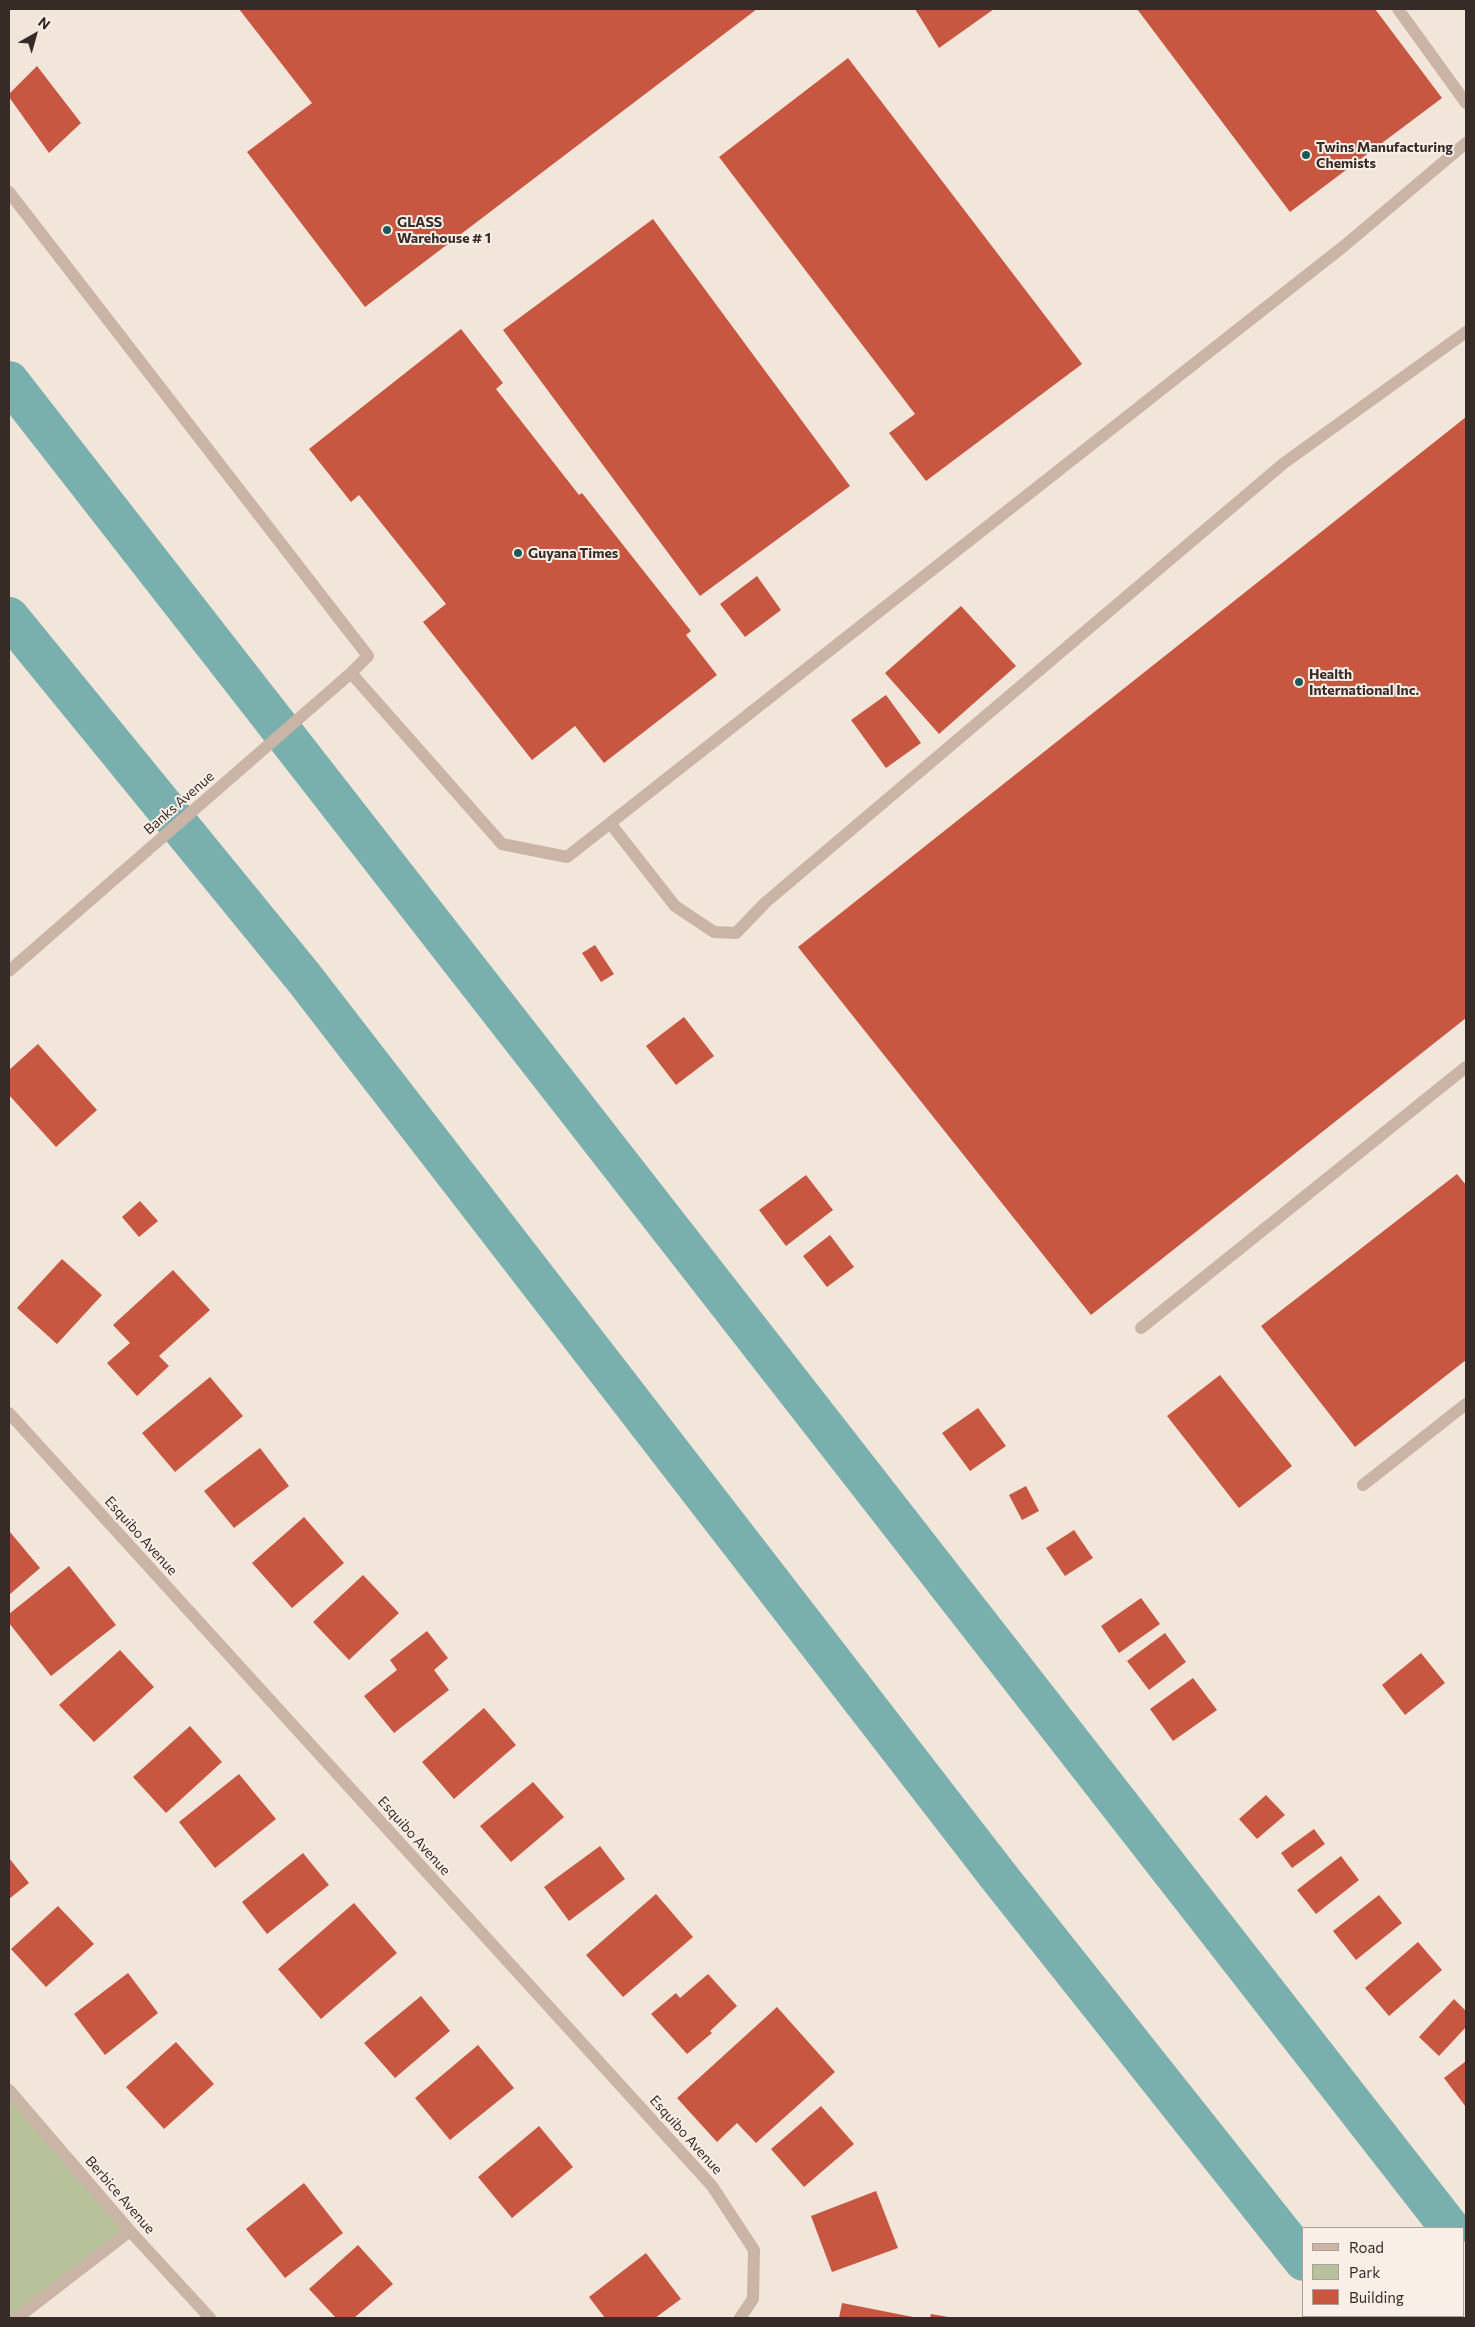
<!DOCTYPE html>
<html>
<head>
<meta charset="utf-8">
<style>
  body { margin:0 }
  #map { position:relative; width:1475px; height:2327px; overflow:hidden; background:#f2e5da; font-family:Commissioner,sans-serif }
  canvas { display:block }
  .frame { position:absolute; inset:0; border:10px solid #362b27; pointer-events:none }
  .legend { position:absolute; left:1302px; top:2227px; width:162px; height:90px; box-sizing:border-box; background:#faefe7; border:1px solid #aca19a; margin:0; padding:6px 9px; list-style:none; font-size:15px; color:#362b27 }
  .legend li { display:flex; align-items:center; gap:10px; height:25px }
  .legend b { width:25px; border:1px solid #aca19a }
  .north { position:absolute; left:10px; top:10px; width:50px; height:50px; -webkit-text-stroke:4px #faefe7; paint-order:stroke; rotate:38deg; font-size:14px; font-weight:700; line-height:20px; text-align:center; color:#362b27 }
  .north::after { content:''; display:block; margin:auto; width:18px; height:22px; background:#362b27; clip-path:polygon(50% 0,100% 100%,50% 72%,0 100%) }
</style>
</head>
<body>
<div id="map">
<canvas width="1475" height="2327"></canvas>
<div class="frame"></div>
<ul class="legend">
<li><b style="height:6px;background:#cab4a6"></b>Road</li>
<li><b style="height:14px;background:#b7c19a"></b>Park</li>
<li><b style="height:14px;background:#c85742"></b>Building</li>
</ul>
<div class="north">N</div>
</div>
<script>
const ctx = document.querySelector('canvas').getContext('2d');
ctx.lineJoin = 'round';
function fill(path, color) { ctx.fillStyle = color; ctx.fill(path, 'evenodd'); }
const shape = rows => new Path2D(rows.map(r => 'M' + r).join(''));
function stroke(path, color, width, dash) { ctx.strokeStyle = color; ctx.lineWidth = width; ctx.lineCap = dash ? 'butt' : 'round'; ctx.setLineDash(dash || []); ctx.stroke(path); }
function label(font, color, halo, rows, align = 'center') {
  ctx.font = font + ' Commissioner,sans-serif'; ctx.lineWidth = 4; ctx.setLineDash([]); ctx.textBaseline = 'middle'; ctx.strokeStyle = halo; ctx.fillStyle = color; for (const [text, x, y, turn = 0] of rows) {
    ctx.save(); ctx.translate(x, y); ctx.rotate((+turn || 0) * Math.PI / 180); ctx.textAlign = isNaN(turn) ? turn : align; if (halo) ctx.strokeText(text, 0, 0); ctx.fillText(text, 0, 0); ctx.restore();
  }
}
fill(shape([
  [9,2090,130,2231,17,2318,9,2318]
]), '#b7c19a');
stroke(shape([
  [9,381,1450,2228],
  [9,617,304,978,999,1877,1304,2261],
  [1347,2316,1349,2318]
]), '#79b0ad', 40);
fill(shape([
  [239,9,757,9,365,307,247,152,312,103],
  [915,9,994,9,939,48],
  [1137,9,1375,9,1442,98,1290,212],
  [848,58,1082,364,926,481,889,433,915,414,719,157],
  [37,66,81,123,49,153,9,97,9,94],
  [653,219,850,486,700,596,503,330],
  [461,329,503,383,496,389,579,495,582,493,691,631,686,635,717,675,604,763,575,726,532,760,423,622,446,604,359,495,351,502,309,449],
  [1466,417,1466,1018,1091,1315,798,947],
  [757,576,781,610,745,637,720,604],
  [961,606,1016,666,939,734,885,673],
  [886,695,921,743,886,768,851,720],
  [595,945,614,974,601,982,582,953],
  [684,1017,714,1056,676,1085,646,1046],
  [38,1044,97,1110,56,1147,9,1095,9,1070],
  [1457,1174,1466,1185,1466,1360,1355,1447,1261,1326],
  [806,1175,833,1210,786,1246,759,1210],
  [140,1201,158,1221,139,1237,122,1217],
  [830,1235,854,1267,827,1287,803,1256],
  [62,1259,102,1295,57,1344,17,1308],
  [173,1270,210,1310,159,1356,169,1366,137,1396,107,1363,130,1343,113,1325],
  [1220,1375,1292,1466,1239,1508,1167,1416],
  [210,1377,243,1416,175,1472,142,1433],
  [978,1408,1006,1446,970,1471,942,1433],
  [260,1448,289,1486,234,1528,204,1491],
  [1026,1486,1039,1511,1022,1520,1009,1495],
  [304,1517,344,1563,292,1608,252,1563],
  [1074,1530,1093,1558,1065,1576,1046,1548],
  [10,1532,40,1568,9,1595,9,1534],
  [69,1566,116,1625,51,1676,9,1623,9,1614],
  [363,1575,399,1613,349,1660,313,1622],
  [1141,1598,1160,1624,1119,1653,1101,1626],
  [427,1631,448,1658,434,1670,449,1690,394,1733,364,1696,397,1670,390,1660],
  [1165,1633,1186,1662,1149,1690,1127,1661],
  [120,1650,154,1687,94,1742,59,1705],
  [1421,1653,1445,1683,1405,1715,1382,1685],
  [1193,1678,1217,1710,1173,1741,1150,1709],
  [484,1708,516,1745,454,1799,422,1762],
  [190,1726,222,1762,166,1813,133,1777],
  [239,1774,276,1819,215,1868,179,1822],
  [533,1782,564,1817,511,1862,480,1826],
  [1266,1795,1285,1815,1257,1839,1239,1819],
  [1314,1829,1325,1844,1292,1868,1281,1853],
  [600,1846,625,1879,569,1921,544,1887],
  [303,1853,329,1885,267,1934,242,1902],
  [1341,1856,1359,1880,1316,1914,1297,1890],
  [9,1858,29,1883,9,1899],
  [656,1894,693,1937,623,1997,586,1955],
  [1379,1895,1402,1923,1356,1960,1333,1931],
  [354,1903,397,1953,321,2019,278,1969],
  [58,1906,94,1944,46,1987,11,1949],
  [1418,1942,1442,1970,1389,2016,1365,1988],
  [128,1973,158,2013,105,2055,74,2014],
  [708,1974,737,2006,710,2031,712,2033,687,2054,651,2014,676,1993,680,1998],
  [421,1996,450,2031,395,2078,364,2043],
  [1454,1999,1466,2011,1466,2027,1439,2056,1419,2037],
  [777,2007,835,2072,756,2143,737,2123,717,2142,677,2098],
  [176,2042,214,2084,164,2129,126,2087],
  [478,2045,514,2088,450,2140,415,2098],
  [1466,2061,1466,2107,1444,2078],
  [821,2106,854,2144,804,2187,771,2149],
  [539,2126,573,2167,512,2218,478,2177],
  [304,2183,343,2233,285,2278,246,2229],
  [876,2191,898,2248,832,2272,811,2216],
  [358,2245,393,2284,354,2318,336,2318,309,2289],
  [646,2253,681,2299,655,2318,605,2318,589,2297],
  [842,2303,913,2317,913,2318,839,2318],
  [931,2314,948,2317,948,2318,930,2318]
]), '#c85742');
stroke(shape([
  [1398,9,1466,103],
  [351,673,502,844,567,857,1344,246,1466,143],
  [610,823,675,906,714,932,736,933,766,902,1284,463,1466,332],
  [1141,1328,1466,1067],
  [1363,1485,1466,1404]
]), '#cab4a6', 12);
stroke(shape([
  [9,192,368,656,351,673,9,971],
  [9,1413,712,2186,754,2250,753,2299,740,2318],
  [9,2090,130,2231,210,2318],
  [17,2318,130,2231]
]), '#cab4a6', 12);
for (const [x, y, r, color] of [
  [1306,155,5,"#1c5958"],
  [387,230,5,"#1c5958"],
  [518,553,5,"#1c5958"],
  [1299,682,5,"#1c5958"]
]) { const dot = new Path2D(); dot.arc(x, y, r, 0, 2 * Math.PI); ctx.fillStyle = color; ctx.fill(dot); stroke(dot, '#faefe7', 2); }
label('bold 14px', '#362b27', '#faefe7', [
  ["Twins Manufacturing",1316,147],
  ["Chemists",1316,163],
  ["GLASS",397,222],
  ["Warehouse # 1",397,238],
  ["Guyana Times",528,553],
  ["Health",1309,674],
  ["International Inc.",1309,690]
], 'left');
label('14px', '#362b27', '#faefe7', [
  ["Banks Avenue",179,803,-41],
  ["Esquibo Avenue",141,1536,48],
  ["Esquibo Avenue",414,1836,48],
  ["Esquibo Avenue",686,2135,48],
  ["Berbice Avenue",120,2195,49]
]);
</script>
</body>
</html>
